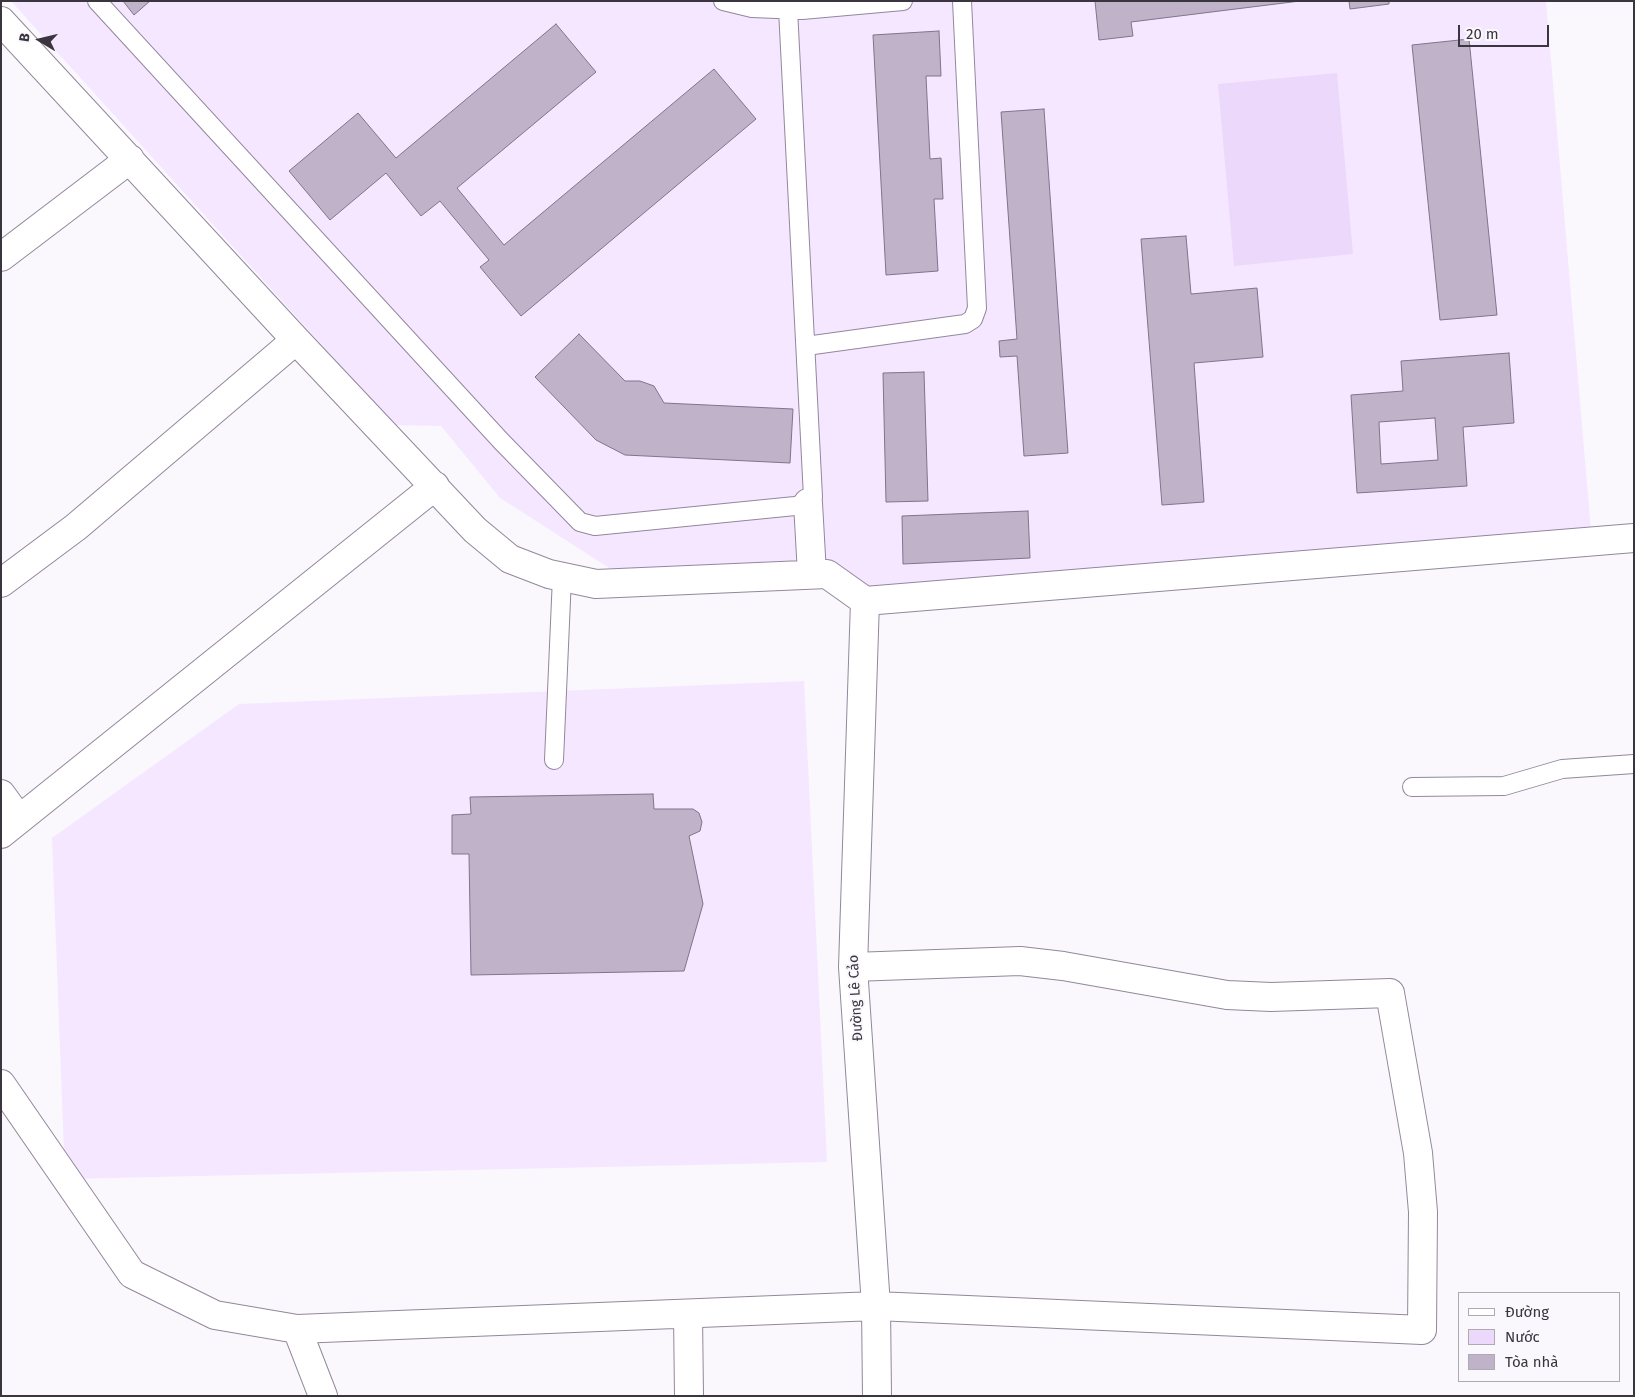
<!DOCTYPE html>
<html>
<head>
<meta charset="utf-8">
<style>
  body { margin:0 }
  #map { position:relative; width:1635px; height:1397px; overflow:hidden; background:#faf8fc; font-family:"Fira Sans",sans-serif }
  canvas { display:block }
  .frame { position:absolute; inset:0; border:2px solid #3a353e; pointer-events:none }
  .legend { position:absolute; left:1458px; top:1292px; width:162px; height:90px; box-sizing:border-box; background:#faf8fc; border:1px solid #adaab0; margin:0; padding:6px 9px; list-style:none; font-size:15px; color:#3a353e }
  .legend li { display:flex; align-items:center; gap:10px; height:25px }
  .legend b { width:25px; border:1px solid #adaab0 }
  .north { position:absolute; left:15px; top:15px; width:50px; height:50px; -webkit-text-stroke:4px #faf8fc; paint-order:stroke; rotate:279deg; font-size:14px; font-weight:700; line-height:20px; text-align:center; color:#3a353e }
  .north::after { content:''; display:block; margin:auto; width:18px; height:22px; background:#3a353e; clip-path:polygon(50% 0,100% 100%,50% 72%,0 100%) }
  .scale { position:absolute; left:1458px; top:25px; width:91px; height:22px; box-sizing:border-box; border:2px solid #3a353e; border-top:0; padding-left:6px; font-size:15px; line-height:18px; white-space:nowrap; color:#3a353e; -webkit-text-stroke:4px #faf8fc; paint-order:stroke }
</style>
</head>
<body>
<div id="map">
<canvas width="1635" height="1397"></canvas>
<div class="frame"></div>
<ul class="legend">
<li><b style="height:6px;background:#fff"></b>Đường</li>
<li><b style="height:14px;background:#ecd8fb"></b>Nước</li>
<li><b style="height:14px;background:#c0b3c9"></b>Tòa nhà</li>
</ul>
<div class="north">B</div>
<div class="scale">20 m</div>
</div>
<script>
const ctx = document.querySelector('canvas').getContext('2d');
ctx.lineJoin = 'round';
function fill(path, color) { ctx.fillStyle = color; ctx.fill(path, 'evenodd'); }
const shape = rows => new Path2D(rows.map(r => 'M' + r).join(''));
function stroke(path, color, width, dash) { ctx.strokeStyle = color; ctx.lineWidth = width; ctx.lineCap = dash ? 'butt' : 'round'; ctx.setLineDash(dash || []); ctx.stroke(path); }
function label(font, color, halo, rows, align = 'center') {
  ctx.font = font + ' "Fira Sans",sans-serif'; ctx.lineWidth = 4; ctx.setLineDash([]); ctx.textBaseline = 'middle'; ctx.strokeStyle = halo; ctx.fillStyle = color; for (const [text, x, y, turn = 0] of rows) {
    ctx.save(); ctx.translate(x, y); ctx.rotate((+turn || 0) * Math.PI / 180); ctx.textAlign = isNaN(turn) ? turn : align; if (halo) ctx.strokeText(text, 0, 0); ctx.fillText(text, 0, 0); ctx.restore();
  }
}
fill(shape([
  [11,1,1546,1,1591,531,874,590,820,562,611,569,500,498,441,426,394,425],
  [804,681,827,1162,65,1179,52,838,239,704]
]), '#f5e7ff');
fill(shape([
  [1337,73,1353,254,1234,266,1218,84]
]), '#ecd8fb');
const building = shape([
  [123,1,150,1,134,15,123,1],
  [1095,1,1300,1,1131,22,1133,36,1099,40,1095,1],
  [1349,1,1389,1,1389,4,1350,9,1349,1],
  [556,24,596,72,457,188,504,245,714,69,756,119,521,316,480,267,489,260,440,201,421,216,386,173,330,220,289,171,358,113,396,158,556,24],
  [939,31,941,76,926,76,930,159,941,158,943,199,934,199,938,271,886,275,873,35,939,31],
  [1469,39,1497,315,1440,320,1412,45,1469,39],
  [1044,109,1068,453,1024,456,1017,356,1000,357,999,341,1017,339,1001,112,1044,109],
  [1186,236,1191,294,1257,288,1263,357,1194,363,1204,502,1162,505,1141,239,1186,236],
  [579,334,625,381,640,381,654,386,664,403,793,409,790,463,625,455,596,440,535,377,579,334],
  [1509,353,1514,423,1463,427,1467,486,1357,493,1351,395,1403,391,1401,361,1509,353],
  [1435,418,1438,460,1381,464,1379,422,1435,418],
  [924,372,928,501,886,502,883,373,924,372],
  [1028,511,1030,558,903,564,902,516,1028,511],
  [653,794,654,809,693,809,699,813,702,822,700,831,689,836,703,904,684,971,471,975,469,854,452,854,452,815,471,814,470,797,653,794]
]);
fill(building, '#c0b3c9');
stroke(building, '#817589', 1);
const lane = shape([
  [97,1,501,441,580,522,595,526,795,506,808,503,813,497,788,9],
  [723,1,752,8,802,10,903,1],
  [806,346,965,324,973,319,977,308,962,1],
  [554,760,562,577],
  [1412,787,1504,786,1562,769,1634,764]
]);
const street = shape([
  [1,21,296,340,475,530,510,559,549,574,596,584,827,574,865,601,1634,538],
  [1,257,130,159],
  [808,503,812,574],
  [1,583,76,527,296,340],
  [865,601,853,967,876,1306,877,1396],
  [1,794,19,819],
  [1,834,435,486],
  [1,1084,132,1274,215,1315,297,1329,323,1396],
  [688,1314,689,1396],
  [297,1329,876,1306,1422,1330,1423,1212,1418,1153,1390,993,1271,997,1227,995,1063,966,1020,961,853,967]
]);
stroke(lane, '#93879c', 20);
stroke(street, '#93879c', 30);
stroke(lane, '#fff', 18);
stroke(street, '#fff', 28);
label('14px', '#3a353e', '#faf8fc', [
  ["Đường Lê Cảo",856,998,-93]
]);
</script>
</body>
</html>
